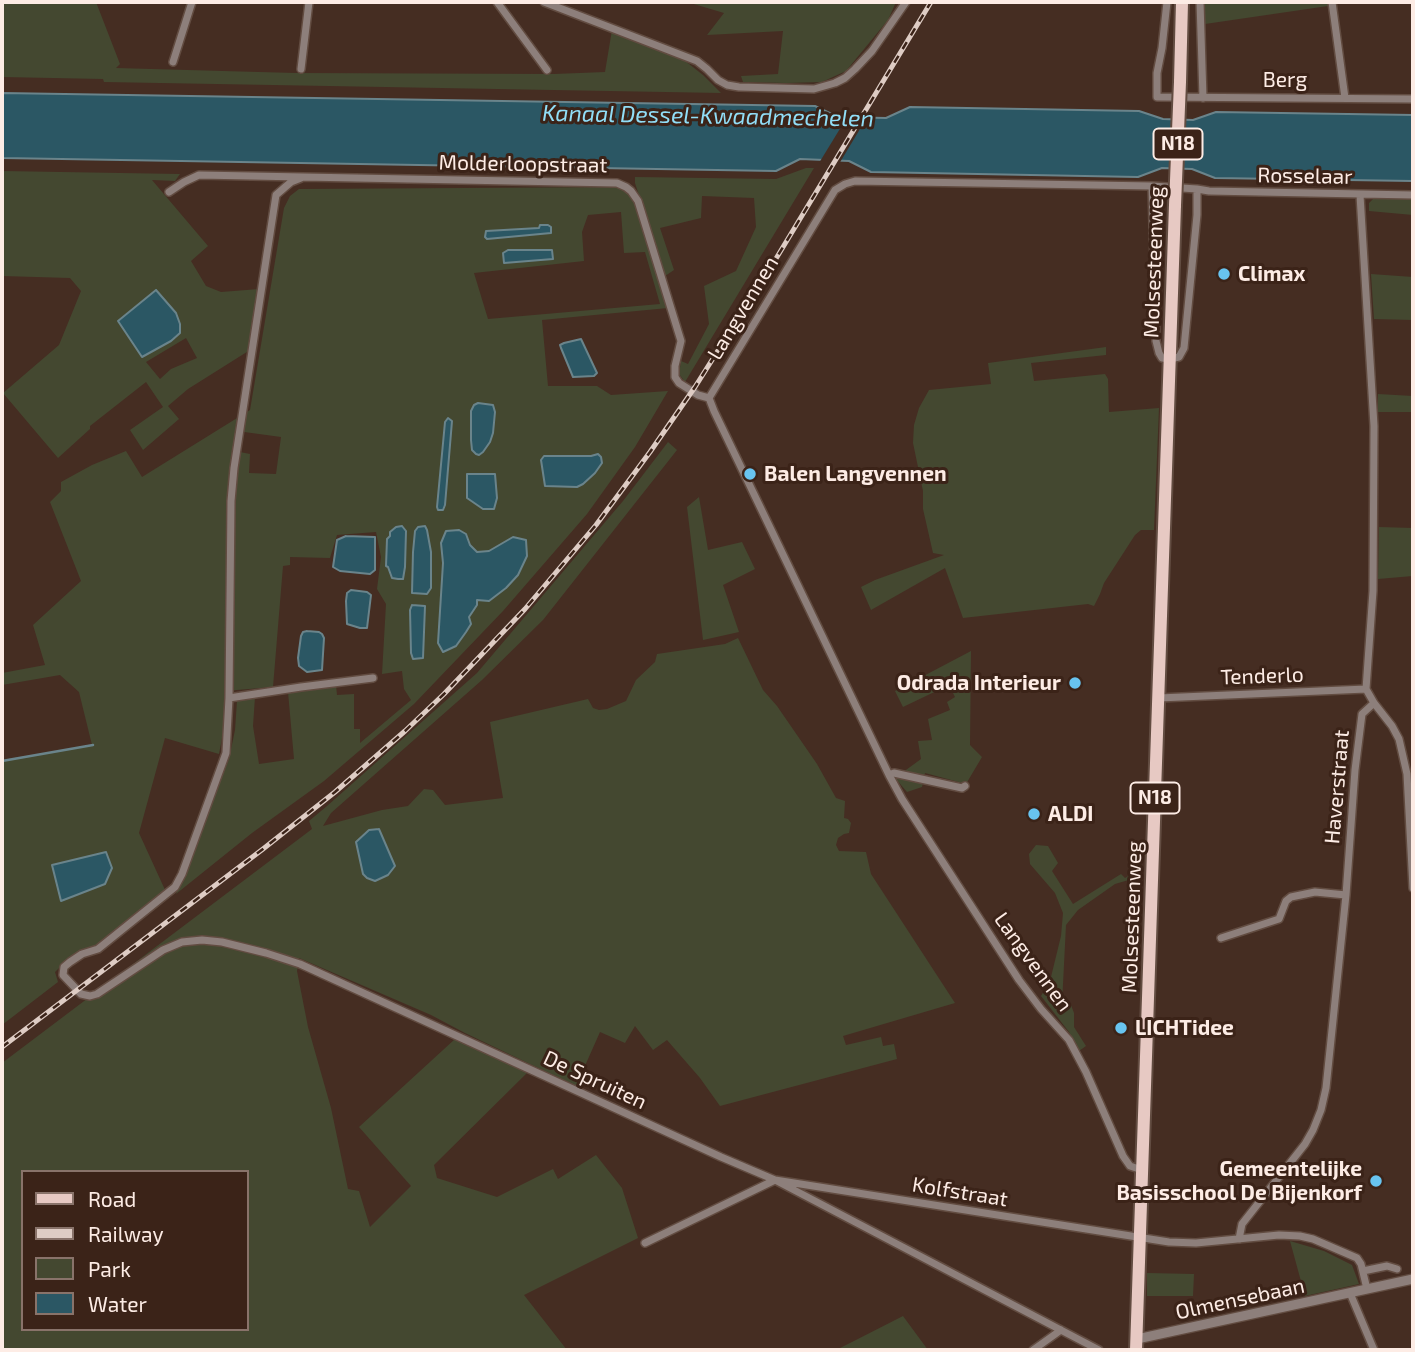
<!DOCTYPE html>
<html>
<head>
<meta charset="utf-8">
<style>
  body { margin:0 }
  #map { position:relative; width:1415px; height:1352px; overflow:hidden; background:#452d22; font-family:"Exo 2",sans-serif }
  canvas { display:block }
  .frame { position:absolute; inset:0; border:4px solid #fdece5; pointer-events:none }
  .legend { position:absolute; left:21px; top:1170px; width:228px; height:161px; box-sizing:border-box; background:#3b2318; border:2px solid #89736a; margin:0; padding:9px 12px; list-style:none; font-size:21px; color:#fdece5 }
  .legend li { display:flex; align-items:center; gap:14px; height:35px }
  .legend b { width:35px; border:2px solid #89736a }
</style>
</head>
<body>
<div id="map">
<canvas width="1415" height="1352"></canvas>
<div class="frame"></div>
<ul class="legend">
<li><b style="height:9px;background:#e7c9c3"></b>Road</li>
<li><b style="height:9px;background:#deccc4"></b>Railway</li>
<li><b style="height:19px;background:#444830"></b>Park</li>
<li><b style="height:19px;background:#2b5764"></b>Water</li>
</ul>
</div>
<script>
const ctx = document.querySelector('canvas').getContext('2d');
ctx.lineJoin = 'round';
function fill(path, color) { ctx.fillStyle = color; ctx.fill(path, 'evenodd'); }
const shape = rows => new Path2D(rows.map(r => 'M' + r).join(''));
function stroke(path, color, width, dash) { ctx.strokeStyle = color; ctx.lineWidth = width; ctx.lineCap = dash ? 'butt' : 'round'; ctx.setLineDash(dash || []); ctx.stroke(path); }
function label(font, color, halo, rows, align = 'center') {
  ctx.font = font + ' "Exo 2",sans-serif'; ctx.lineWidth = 6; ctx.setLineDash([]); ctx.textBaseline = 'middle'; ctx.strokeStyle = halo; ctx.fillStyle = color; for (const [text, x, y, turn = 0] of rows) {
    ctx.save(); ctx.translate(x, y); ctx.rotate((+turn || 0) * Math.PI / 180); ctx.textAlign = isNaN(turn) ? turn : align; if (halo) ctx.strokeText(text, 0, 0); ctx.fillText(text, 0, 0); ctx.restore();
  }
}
fill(shape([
  [2,2,96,2,120,64,116,68,295,73,554,74,605,72,612,30,684,60,703,75,721,93,104,82,103,79,2,77],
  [687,2,896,2,888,20,846,71,822,82,786,83,743,82,741,76,778,74,783,31,707,35,724,13],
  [1203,2,1327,2,1328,6,1205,24],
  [806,168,814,168,685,382,679,374,681,361,688,364,709,324,704,286,736,271,756,227,754,198,702,196,701,218,660,228,674,270,665,276,635,183,635,177,776,179],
  [2,171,180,174,175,181,152,180,208,246,191,261,206,286,221,292,259,289,250,350,188,389,168,406,179,419,143,450,130,430,163,407,146,382,90,426,90,429,58,458,3,393,59,345,81,291,70,278,2,276],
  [156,290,176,312,118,321],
  [186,338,197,358,171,369,160,379,146,362],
  [626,187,636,206,668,308,542,320,548,386,597,386,611,395,668,391,635,447,587,514,503,611,414,704,324,781,252,833,176,894,229,759,235,730,237,701,255,697,253,726,259,764,294,759,288,692,336,685,337,695,354,694,354,729,360,729,360,743,411,700,404,689,402,671,382,674,386,604,377,589,381,557,376,532,337,535,330,558,290,557,290,565,283,566,273,687,225,691,223,733,219,754,165,738,139,833,166,892,98,947,62,965,55,972,58,982,2,1025,2,760,92,745,79,692,60,675,2,685,2,673,45,665,33,625,81,581,50,502,61,491,61,482,92,465,126,451,142,477,250,410,284,208,290,196,299,189],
  [621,212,624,253,645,252,660,304,488,319,474,273,584,261,582,232,588,215],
  [237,431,281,437,276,474,249,473,250,454,235,451],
  [1374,198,1413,199,1413,215,1369,211,1369,203],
  [1371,274,1413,277,1413,320,1374,319],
  [1106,347,1106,355,1031,363,1034,381,1105,374,1108,379,1109,412,1159,408,1154,530,1141,530,1135,535,1104,583,1100,594,1094,606,1088,604,963,618,945,568,871,610,861,587,875,580,944,555,933,553,923,509,923,491,913,443,914,425,919,408,929,390,991,384,988,363],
  [1378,394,1413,396,1413,412,1378,412],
  [668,442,677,450,543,620,482,680,331,813,323,826,382,810,408,806,424,789,433,790,445,805,503,798,490,722,588,699,593,708,599,710,607,709,626,701,636,680,655,662,657,654,725,644,738,638,763,690,777,706,817,764,836,798,845,801,844,818,848,819,851,823,849,833,844,834,838,838,836,845,839,851,866,852,871,874,955,1003,843,1036,846,1045,881,1037,883,1046,894,1044,897,1059,720,1106,700,1078,667,1040,653,1050,635,1026,625,1043,600,1032,576,1086,465,1033,431,1015,299,958,297,971,308,1027,331,1108,348,1189,359,1191,370,1227,411,1186,359,1127,455,1039,528,1072,434,1165,437,1178,497,1197,553,1169,558,1179,596,1155,622,1188,638,1238,524,1295,567,1350,2,1350,2,1063,312,829,309,821,327,806,477,673,623,501],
  [379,829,395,866,363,874,358,850],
  [23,1172,247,1172,247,1329,23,1329],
  [699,497,708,550,742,542,755,569,723,585,739,632,703,640,687,507],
  [1379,527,1413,528,1413,576,1378,579],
  [971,651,970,745,982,757,966,784,925,773,922,787,907,792,895,778,921,759,918,741,932,740,928,719,950,710,947,702,955,697,949,685,903,707,895,691],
  [1036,845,1048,846,1058,863,1052,871,1073,904,1121,874,1125,878,1136,871,1139,877,1115,884,1078,910,1066,925,1062,1004,1071,1005,1074,1013,1074,1027,1086,1046,1079,1051,1069,1032,1041,996,1050,981,1061,936,1063,913,1055,893,1030,864,1029,854],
  [1290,1241,1324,1251,1352,1265,1359,1284,1305,1296],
  [1147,1273,1194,1274,1193,1296,1147,1296],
  [903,1316,928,1350,836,1350,852,1342]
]), '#444830');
const water = shape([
  [2,93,815,106,838,117,886,118,910,107,1139,111,1163,119,1193,120,1216,112,1413,115,1413,181,1215,178,1192,169,1162,168,1138,177,871,172,849,161,800,159,776,171,2,158,2,93],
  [540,225,548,225,551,227,551,233,487,239,485,237,486,231,539,228,540,225],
  [508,250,552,250,553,259,504,263,503,253,508,250],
  [156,290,176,313,180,324,180,333,171,341,142,357,118,321,156,290],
  [581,339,597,373,594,376,573,377,561,348,560,345,564,343,581,339],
  [478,403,493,405,495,412,493,433,490,442,483,452,479,455,476,454,472,450,471,440,471,411,474,405,478,403],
  [448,418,452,421,445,505,443,510,438,510,437,507,445,422,448,418],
  [598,454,601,457,602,463,595,473,583,484,577,487,545,486,541,460,544,456,591,456,598,454],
  [467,474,495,474,497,498,494,509,483,509,467,498,467,474],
  [402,526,406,531,405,567,403,579,398,579,392,578,388,567,386,566,387,539,390,536,390,532,396,527,402,526],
  [425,526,427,530,431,552,431,588,427,594,412,593,413,552,415,531,418,527,425,526],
  [459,530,466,534,470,545,477,552,489,551,513,537,526,540,527,556,518,575,506,588,489,601,477,600,477,605,469,617,471,624,466,632,456,646,443,652,438,643,443,563,441,543,446,531,459,530],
  [346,536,375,537,375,570,370,574,340,571,333,567,337,540,346,536],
  [351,590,367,592,371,595,367,628,360,628,347,624,346,601,347,593,351,590],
  [412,605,425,606,423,658,413,659,411,653,410,610,412,605],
  [307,631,319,632,322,634,324,638,322,670,307,672,299,666,298,658,301,636,303,632,307,631],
  [379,829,395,866,388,875,375,881,367,878,363,874,356,842,369,830,379,829],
  [106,852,112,868,105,884,61,901,52,865,106,852]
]);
fill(water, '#2b5764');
stroke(water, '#6a848b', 2);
fill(shape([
  [849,114,869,114,839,164,819,163]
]), '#452d22');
stroke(shape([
  [2,761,93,745]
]), '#6a848b', 2.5);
const minor = shape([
  [497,2,547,70],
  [544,2,697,61,707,69,718,80,727,85,739,87,814,89,835,83,845,78,855,69,872,51,906,2],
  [1167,2,1162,48,1157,73,1157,97,1413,99],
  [1200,2,1203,98],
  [1332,2,1345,98],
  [173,62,192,2],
  [301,69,309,2],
  [301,178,291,182,276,195,234,468,231,501,229,698,226,753,182,874,175,887,98,949,82,954,70,962,64,967,63,975,81,994,90,996,97,994,163,950,182,942,202,940,222,942,266,953,300,964,721,1157,775,1180,1099,1350],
  [1152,186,1156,341,1159,353,1162,358,1170,359,1179,357,1184,348,1197,215,1197,189],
  [169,192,184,182,199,175,617,183,626,187,631,191,638,201,681,341,675,366,675,377,679,383,698,395,709,398],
  [1360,195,1374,426,1373,591,1366,689,1374,703,1392,726,1399,739,1407,774,1413,888],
  [709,398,714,411,889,775,902,799,1019,980,1041,1009,1069,1040,1086,1072,1123,1156,1130,1166,1142,1170],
  [709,398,835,190,845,184,855,181,1152,186,1197,189,1209,191,1413,195],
  [229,698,301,687,373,678],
  [1159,698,1366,689],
  [889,775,894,773,962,788,965,786],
  [1221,938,1279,919,1286,901,1291,897,1315,892,1346,895],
  [1239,1239,1242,1224,1305,1144,1313,1130,1321,1110,1326,1088,1346,895,1355,770,1362,714,1374,703],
  [645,1243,775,1180,1169,1242,1196,1243,1279,1235,1300,1236,1313,1239,1357,1258,1361,1264,1367,1289],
  [1363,1271,1387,1266,1397,1269],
  [1350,1293,1374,1350],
  [1033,1350,1061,1330]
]);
const tertiary = shape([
  [1137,1339,1413,1279]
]);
const primary = shape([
  [1180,82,1182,2],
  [1136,1350,1175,205]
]);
stroke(minor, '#624c41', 10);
stroke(tertiary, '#624c41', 12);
stroke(primary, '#624c41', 16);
stroke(minor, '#8d7f7b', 7);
stroke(tertiary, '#8d7f7b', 9);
stroke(primary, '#e7c9c3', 12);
const rail = shape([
  [2,1047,263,849,335,792,405,731,444,694,525,609,596,525,650,452,695,387,777,257,931,2]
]);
stroke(rail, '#deccc4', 5);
stroke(rail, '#3b2318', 2.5, [8]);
const primaryBridge = shape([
  [1175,205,1180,82]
]);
stroke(primaryBridge, '#624c41', 16, []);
stroke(primaryBridge, '#e7c9c3', 12);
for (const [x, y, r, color] of [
  [1224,274,7,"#68c4f0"],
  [750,474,7,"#68c4f0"],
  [1075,683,7,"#68c4f0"],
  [1034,814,7,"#68c4f0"],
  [1121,1028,7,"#68c4f0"],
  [1376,1181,7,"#68c4f0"]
]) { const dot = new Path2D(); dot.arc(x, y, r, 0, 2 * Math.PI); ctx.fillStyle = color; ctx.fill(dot); stroke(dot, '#3b2318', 2.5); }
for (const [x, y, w] of [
  [1178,144,49],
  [1155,798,49]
]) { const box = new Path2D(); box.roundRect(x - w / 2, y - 15.5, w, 31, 5); ctx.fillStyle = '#3b2318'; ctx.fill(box); stroke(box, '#fdece5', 2); }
label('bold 19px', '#fdece5', null, [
  ["N18",1178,144],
  ["N18",1155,798]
]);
label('21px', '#fdece5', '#3b2318', [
  ["Berg",1285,80],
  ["Molderloopstraat",523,164,1],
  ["Rosselaar",1305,176,1],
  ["Molsesteenweg",1154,262,-88],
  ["Langvennen",743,308,-59],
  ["Tenderlo",1262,676,-2],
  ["Haverstraat",1337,787,-85],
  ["Molsesteenweg",1132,917,-88],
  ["Langvennen",1033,962,54],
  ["De Spruiten",595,1080,25],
  ["Kolfstraat",960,1192,9],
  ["Olmensebaan",1240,1299,-12]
]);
label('bold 21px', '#fdece5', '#3b2318', [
  ["Climax",1238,274],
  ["Balen Langvennen",764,474],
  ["Odrada Interieur",1061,683,"right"],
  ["ALDI",1048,814],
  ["LICHTidee",1135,1028],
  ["Gemeentelijke",1362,1169,"right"],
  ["Basisschool De Bijenkorf",1362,1193,"right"]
], 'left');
label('italic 23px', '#91def7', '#3b2318', [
  ["Kanaal Dessel-Kwaadmechelen",708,116,1]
]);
</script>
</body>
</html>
